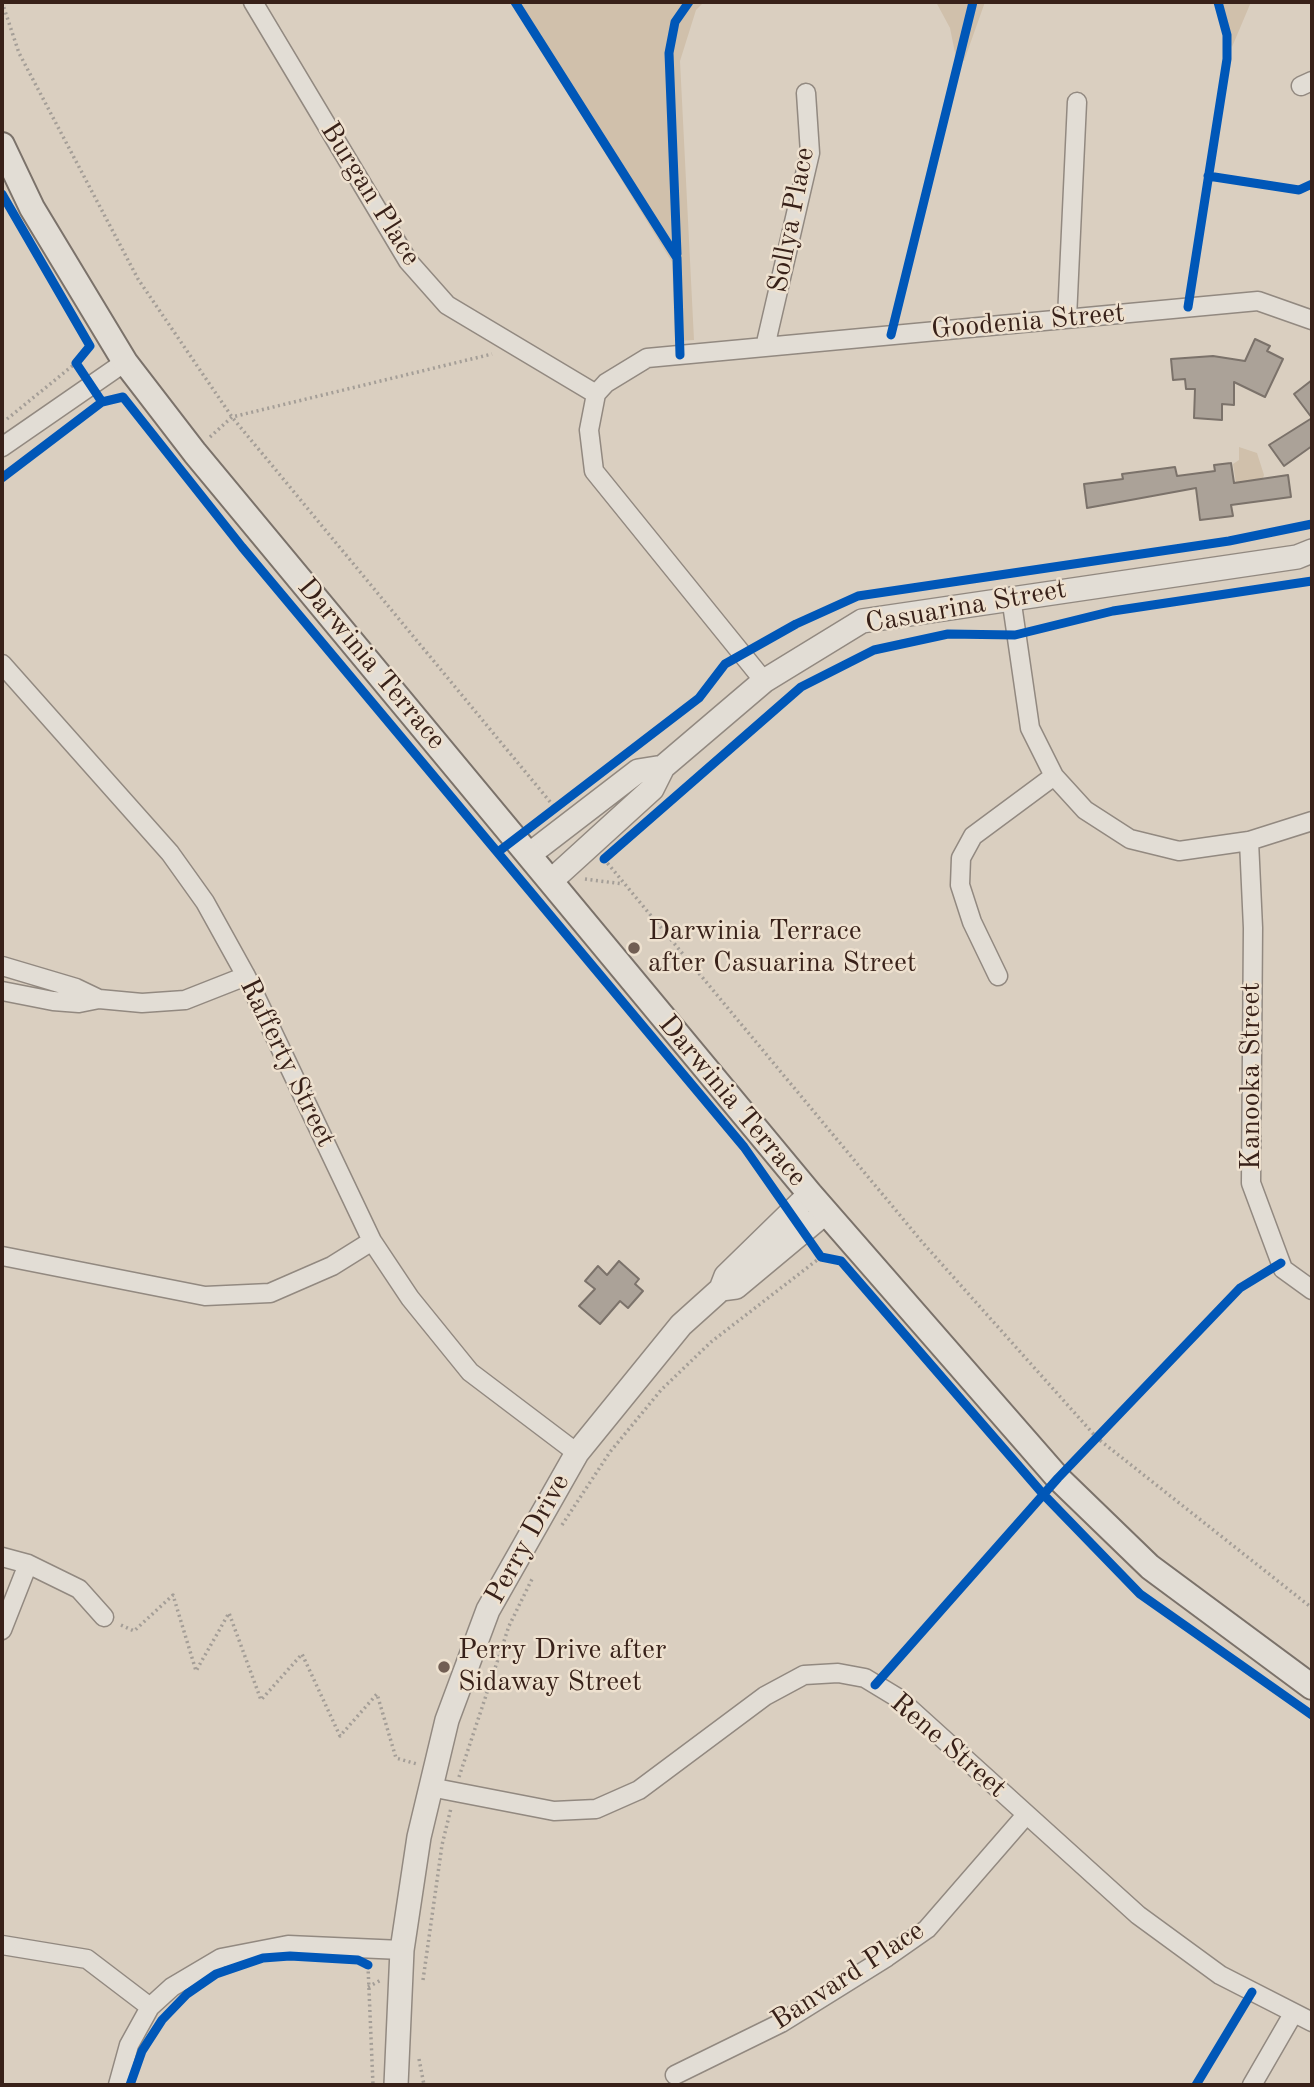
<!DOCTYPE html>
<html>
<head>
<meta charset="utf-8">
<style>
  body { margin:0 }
  #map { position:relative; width:1314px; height:2087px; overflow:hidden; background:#dacfc0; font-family:"Old Standard TT",serif }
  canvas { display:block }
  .frame { position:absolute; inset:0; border:4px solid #382119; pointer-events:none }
</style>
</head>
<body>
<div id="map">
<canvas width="1314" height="2087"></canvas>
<div class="frame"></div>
</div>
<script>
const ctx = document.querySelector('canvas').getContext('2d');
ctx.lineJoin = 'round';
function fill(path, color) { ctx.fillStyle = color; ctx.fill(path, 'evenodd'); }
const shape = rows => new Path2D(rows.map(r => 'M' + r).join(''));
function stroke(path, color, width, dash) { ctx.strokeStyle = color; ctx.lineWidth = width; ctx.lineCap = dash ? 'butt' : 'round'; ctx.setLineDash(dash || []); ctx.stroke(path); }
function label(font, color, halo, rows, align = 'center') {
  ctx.font = font + ' "Old Standard TT",serif'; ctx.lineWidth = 5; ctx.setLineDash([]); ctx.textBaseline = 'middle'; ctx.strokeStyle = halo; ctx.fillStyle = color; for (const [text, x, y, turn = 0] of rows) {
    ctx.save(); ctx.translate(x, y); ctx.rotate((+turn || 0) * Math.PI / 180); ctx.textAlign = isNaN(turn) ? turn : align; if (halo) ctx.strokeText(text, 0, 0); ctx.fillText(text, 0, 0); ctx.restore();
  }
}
fill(shape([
  [512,2,704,2,696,10,680,61,694,340,675,341,672,262],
  [936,2,985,2,964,61,956,58,950,28],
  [1215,2,1251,2,1232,47],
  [1239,447,1257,453,1264,475,1261,484,1236,483,1233,464,1239,460]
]), '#d0c0ab');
const building = shape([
  [1255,339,1270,346,1267,351,1283,359,1265,397,1234,382,1234,405,1222,404,1222,420,1194,418,1195,389,1186,389,1185,379,1173,380,1171,359,1213,356,1245,361,1255,339],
  [1312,380,1312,418,1294,394,1312,380],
  [1312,418,1312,446,1284,466,1269,445,1312,418],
  [1231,463,1234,483,1288,475,1291,497,1231,505,1233,516,1200,520,1196,488,1087,508,1084,484,1123,479,1122,474,1175,467,1177,476,1215,471,1214,465,1231,463],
  [619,1261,639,1279,635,1284,643,1291,628,1308,620,1301,600,1324,579,1306,595,1289,585,1281,598,1266,607,1275,619,1261]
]);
fill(building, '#aba298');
stroke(building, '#7b726a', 2);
const minor = shape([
  [253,2,408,261,447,305,596,394],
  [1301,86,1312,81],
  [1067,318,1077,102],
  [765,347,810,153,806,93],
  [2,447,125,362],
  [1011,597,1030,728,1054,776,1085,810,1130,839,1179,851,1249,841,1312,821],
  [2,664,170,853,205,902,246,976,372,1241,410,1298,470,1372,577,1453],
  [764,681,594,471,589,430,596,394,606,383,647,358,1258,301,1312,320],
  [1249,841,1253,928,1251,1183,1283,1269,1312,1290],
  [2,966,76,988,99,999],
  [998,976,972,922,960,885,961,858,973,836,1054,776],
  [2,991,53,1001,79,1003,99,999,142,1003,185,1000,246,976],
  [2,1256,205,1296,270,1293,332,1266,372,1241],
  [2,1557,28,1564,79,1589,104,1617],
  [2,1630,28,1564],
  [430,1787,554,1811,596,1809,639,1790,765,1696,804,1675,838,1673,865,1678,898,1698,1138,1915,1220,1975,1312,2022],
  [2,1945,87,1959,150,2007],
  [675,2075,781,2023,887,1957,927,1929,1026,1815],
  [118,2085,129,2045,150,2007,172,1987,221,1958,288,1945,402,1950],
  [1252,2085,1293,2014]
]);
const tertiary = shape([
  [530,854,638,771,663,767],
  [552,880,652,789,663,767,764,681,862,621,1297,557,1312,551],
  [721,1289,736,1287,826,1212],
  [396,2085,402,1950,419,1837,447,1720,488,1610,577,1453,681,1325,721,1289,726,1276,810,1194]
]);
const secondary = shape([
  [2,145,32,208,125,362,195,453,810,1194,1058,1478,1150,1567,1312,1687]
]);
stroke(minor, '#928980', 21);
stroke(tertiary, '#928980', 26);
stroke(secondary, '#7b726a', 28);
stroke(shape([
  [2,2,19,53,138,279,232,417,556,809],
  [7,419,76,363],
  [210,437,232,417,492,354],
  [604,859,923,1243,1097,1438,1312,1608],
  [585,879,623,884],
  [562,1525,610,1452,661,1390,711,1342,821,1257],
  [121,1625,134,1631,173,1595,196,1671,229,1613,261,1700,302,1654,340,1736,377,1694,396,1758,417,1764],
  [459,1777,509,1626,533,1577],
  [368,1966,373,2085],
  [423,1980,442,1845,451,1808],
  [368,1987,381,1980],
  [419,2059,424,2085]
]), '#a49e97', 3.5, [2, 3.5]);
stroke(minor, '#e2ddd5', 18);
stroke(tertiary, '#e2ddd5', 23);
stroke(secondary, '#e2ddd5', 24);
stroke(shape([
  [515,2,677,258,680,355],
  [1208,176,1299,190,1312,184],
  [2,194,90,346,76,363,102,402],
  [677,254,669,53,675,22,689,2],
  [1188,307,1227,59,1227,35,1218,2],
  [891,335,973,2],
  [2,478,102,402,123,397,242,547,744,1147,821,1257,841,1261,1043,1494,1140,1594,1312,1715],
  [498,852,699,698,725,664,796,624,858,596,1229,541,1312,524],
  [604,859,801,687,874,650,948,634,1015,635,1113,611,1312,581],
  [875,1685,1058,1478,1240,1288,1281,1263],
  [130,2085,142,2051,162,2020,187,1994,216,1974,263,1958,290,1956,358,1960,368,1965],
  [1196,2085,1252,1992]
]), '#0057b8', 9);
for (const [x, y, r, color] of [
  [634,948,7,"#715e53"],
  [444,1667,7,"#715e53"]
]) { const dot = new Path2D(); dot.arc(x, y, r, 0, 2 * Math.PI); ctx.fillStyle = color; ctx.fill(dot); stroke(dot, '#eee1cf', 2.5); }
label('28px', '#382119', '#eee1cf', [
  ["Burgan Place",370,194,58],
  ["Sollya Place",792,220,-79],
  ["Goodenia Street",1028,322,-5],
  ["Casuarina Street",966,607,-10],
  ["Darwinia Terrace",371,664,50],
  ["Rafferty Street",287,1063,64],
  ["Kanooka Street",1252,1076,-90],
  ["Darwinia Terrace",732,1101,50],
  ["Perry Drive",528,1539,-61],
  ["Rene Street",948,1746,41],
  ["Banvard Place",848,1976,-33]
]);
label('28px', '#382119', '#eee1cf', [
  ["Darwinia Terrace",648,932],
  ["after Casuarina Street",648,964],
  ["Perry Drive after",458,1651],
  ["Sidaway Street",458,1683]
], 'left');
</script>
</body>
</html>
